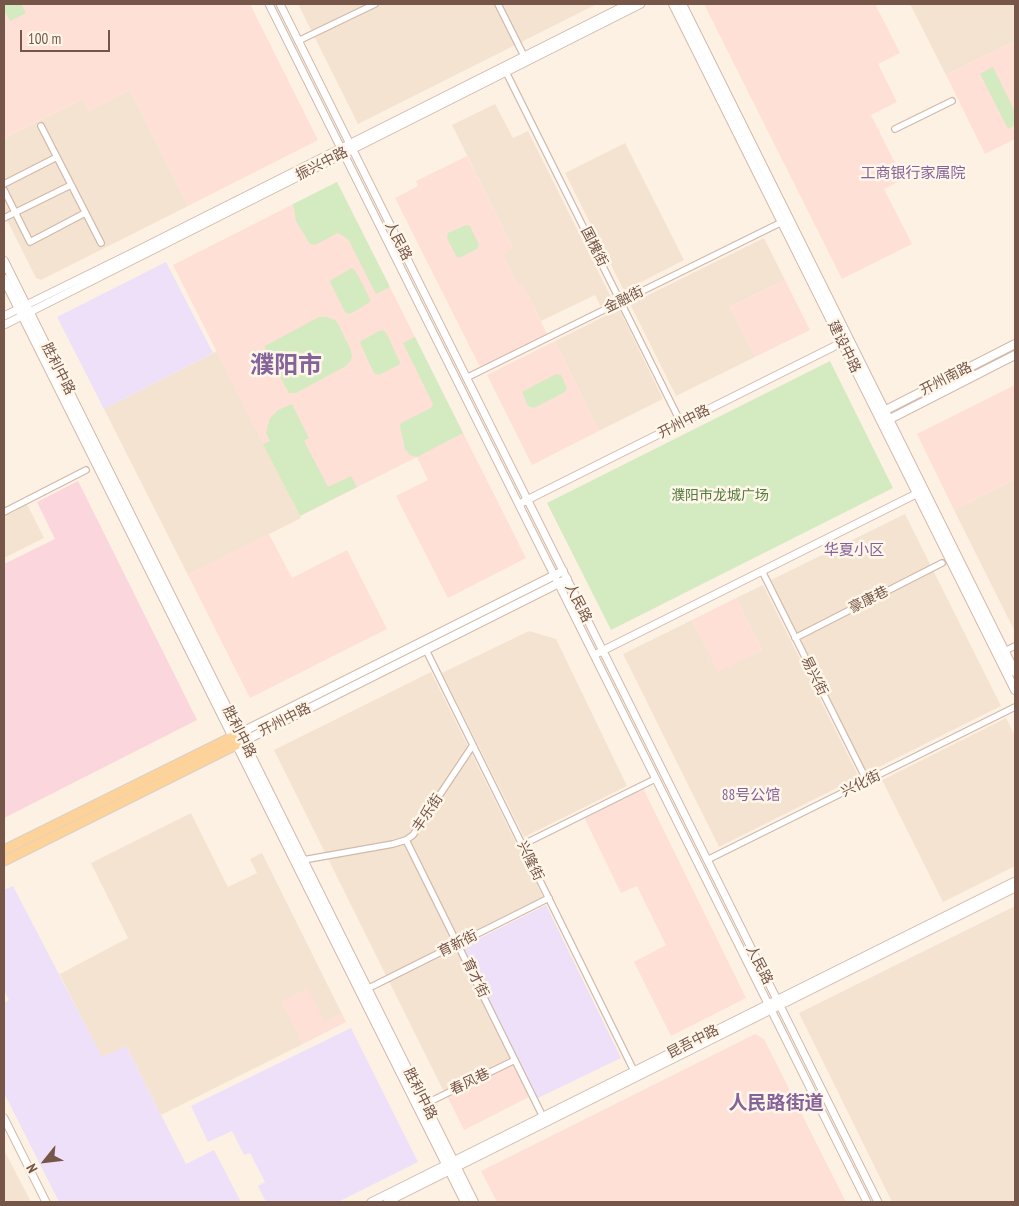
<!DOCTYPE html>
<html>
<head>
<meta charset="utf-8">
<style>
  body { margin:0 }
  #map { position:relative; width:1019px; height:1206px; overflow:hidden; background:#fdf1e3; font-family:"PT Sans Narrow",sans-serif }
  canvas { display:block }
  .frame { position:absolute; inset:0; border:5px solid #765648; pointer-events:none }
  .north { position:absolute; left:20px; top:1136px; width:50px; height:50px; -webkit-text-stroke:4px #fff6ea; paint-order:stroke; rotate:241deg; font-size:14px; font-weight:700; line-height:20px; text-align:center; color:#765648 }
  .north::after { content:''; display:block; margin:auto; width:18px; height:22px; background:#765648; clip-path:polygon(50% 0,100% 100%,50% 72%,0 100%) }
  .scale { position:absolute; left:20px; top:30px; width:90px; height:22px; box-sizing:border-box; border:2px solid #765648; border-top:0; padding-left:6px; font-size:15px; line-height:18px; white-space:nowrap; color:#765648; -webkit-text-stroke:4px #fff6ea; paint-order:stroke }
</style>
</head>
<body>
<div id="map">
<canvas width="1019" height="1206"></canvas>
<div class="frame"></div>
<div class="north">N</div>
<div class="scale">100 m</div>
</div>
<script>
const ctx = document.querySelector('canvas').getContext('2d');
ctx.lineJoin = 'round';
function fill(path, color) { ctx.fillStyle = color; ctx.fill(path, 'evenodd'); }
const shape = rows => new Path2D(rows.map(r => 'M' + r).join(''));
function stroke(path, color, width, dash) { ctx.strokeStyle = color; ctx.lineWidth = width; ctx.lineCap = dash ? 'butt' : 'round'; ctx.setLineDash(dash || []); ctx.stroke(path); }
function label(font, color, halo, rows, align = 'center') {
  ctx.font = font + ' "PT Sans Narrow","Noto Sans SC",sans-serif'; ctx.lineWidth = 5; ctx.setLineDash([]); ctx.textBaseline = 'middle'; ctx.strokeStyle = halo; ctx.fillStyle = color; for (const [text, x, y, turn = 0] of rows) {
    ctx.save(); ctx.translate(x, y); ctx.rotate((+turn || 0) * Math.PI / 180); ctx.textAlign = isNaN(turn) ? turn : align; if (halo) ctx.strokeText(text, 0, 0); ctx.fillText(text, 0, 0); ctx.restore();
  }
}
fill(shape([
  [298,4,597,4,358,124],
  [910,4,1015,4,1015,41,946,75],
  [130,90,188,206,41,280,36,278,4,214,4,138,83,99,89,111],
  [495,104,513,138,528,131,613,301,601,307,595,295,541,321,522,284,518,285,502,253,513,248,452,125],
  [625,143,684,260,624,291,565,173],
  [764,238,785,280,730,307,755,357,676,396,630,304],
  [619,309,663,399,599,431,555,341],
  [217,351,301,518,188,575,104,409],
  [1015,479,1015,632,954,510],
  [4,502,10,514,27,504,44,538,4,558],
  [905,514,1001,706,867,773,771,580],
  [763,585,859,777,719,847,623,654,692,620,718,671,762,650,736,598],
  [529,631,556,639,627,786,524,837,442,673],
  [431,672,543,897,454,941,512,1059,444,1092,274,750],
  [1006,718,1015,736,1015,866,943,902,882,780],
  [191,813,228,887,257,873,250,859,262,853,342,1014,325,1022,282,1001,303,1044,161,1115,126,1046,102,1058,60,975,58,975,128,938,91,863],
  [1015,906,1015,1202,892,1202,799,1013],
  [4,1150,31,1202,4,1202]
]), '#f5e3d1');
fill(shape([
  [4,4,250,4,318,140,188,206,130,90,89,111,83,99,4,138],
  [704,4,875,4,900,53,878,64,897,102,871,115,903,179,884,189,912,244,842,279],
  [1015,41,1015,139,985,154,946,75],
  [467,156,513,248,503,254,518,285,522,283,547,334,480,367,395,198,418,186,416,181],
  [337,182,526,558,448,598,396,496,428,480,417,457,300,516,173,265],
  [785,280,810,330,755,357,730,307],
  [555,341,599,431,532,465,487,375],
  [1015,385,1015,479,954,510,917,434],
  [269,534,292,578,347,550,387,629,250,698,188,575],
  [736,598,762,650,718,672,692,620],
  [643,788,746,998,671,1036,634,962,666,945,637,886,621,893,584,817],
  [308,988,325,1022,342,1014,346,1022,303,1044,281,1001],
  [755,1034,764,1039,846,1202,497,1202,481,1171],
  [513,1064,529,1097,464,1130,447,1096]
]), '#fee0d6');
fill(shape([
  [166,262,213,353,104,409,57,317],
  [13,886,102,1057,126,1046,186,1164,214,1150,241,1202,59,1202,4,1093,4,1003,9,1000,4,990,4,890],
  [546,905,621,1058,536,1099,462,947],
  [351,1028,418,1162,338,1202,266,1202,258,1186,265,1182,250,1153,244,1155,232,1131,208,1142,191,1106]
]), '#eee0f9');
fill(shape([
  [78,481,197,720,4,818,4,564,55,539,37,502]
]), '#fbd6dc');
fill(shape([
  [4,4,21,4,26,13,10,21,4,10],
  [993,67,1015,112,1015,125,1008,129,980,74],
  [337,182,390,287,376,294,348,239,338,233,315,245,310,244,296,221,293,204],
  [466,225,470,226,479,245,477,249,459,258,456,256,447,238,448,233],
  [352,268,355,270,370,299,370,302,352,313,347,314,345,312,330,282,331,280],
  [319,317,326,317,333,319,337,322,350,348,352,356,351,360,346,366,296,393,289,393,265,349,265,346],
  [381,330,386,332,400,363,399,365,379,375,374,373,360,343,361,341],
  [415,337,463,433,417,457,410,455,405,449,400,426,401,423,431,408,433,404,403,343],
  [830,361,893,488,611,630,547,503],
  [556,374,561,375,567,388,565,392,534,408,528,406,522,392],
  [292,404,309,438,304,441,328,487,351,476,357,487,300,516,263,444,270,441,266,433,270,418,278,410]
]), '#d4ebc1');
const minor = shape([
  [498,4,524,56],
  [298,41,375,4],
  [506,72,681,423],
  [41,126,101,243],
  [895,129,952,101],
  [4,184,57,157],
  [4,190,30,242,85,213],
  [4,218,71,185],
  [466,378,782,222],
  [4,512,86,470],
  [762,571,867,781],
  [795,638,942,563],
  [426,650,634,1071],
  [1005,651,1015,646],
  [406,840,543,1117],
  [522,845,655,779],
  [303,860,393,844,406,840,413,835,473,745],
  [707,860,1015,707],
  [367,989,549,898],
  [425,1104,515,1060]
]);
const tertiary = shape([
  [269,4,867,1202],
  [280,4,878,1202],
  [4,316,132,253,628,4],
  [4,325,641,4],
  [523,502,847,340],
  [594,655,922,491],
  [4,1118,46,1202],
  [371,1202,1015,881],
  [387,1202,1015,888]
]);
const secondary = shape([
  [673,4,1015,690],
  [682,4,1015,672],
  [4,261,474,1202],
  [4,279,465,1202],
  [882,412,1015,344],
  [886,421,1015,355],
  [240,733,563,571],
  [244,741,567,579]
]);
const primary = shape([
  [4,850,240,733],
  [4,861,244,741]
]);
stroke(minor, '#d1baac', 8);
stroke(tertiary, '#d1baac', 9);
stroke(secondary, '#d4baa9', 10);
stroke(primary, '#d9d0cc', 11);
stroke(minor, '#fff', 5.5);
stroke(tertiary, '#fff', 7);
stroke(secondary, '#fff', 8);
stroke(primary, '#fed399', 9);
label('14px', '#765648', '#fff6ea', [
  ["振兴中路",322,164,-27],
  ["人民路",398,241,63],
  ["国槐街",594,247,63],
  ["金融街",624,300,-26],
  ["建设中路",844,347,64],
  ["胜利中路",58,369,63],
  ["开州南路",946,379,-27],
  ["开州中路",684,422,-27],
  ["豪康巷",869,600,-27],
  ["人民路",578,603,63],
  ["易兴街",814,676,64],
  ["开州中路",285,720,-27],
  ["胜利中路",239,732,63],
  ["兴化街",861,784,-26],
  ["丰乐街",428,813,-56],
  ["兴隆街",530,861,64],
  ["育新街",458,944,-27],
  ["人民路",759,965,63],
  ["育才街",475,978,64],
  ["昆吾中路",693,1042,-27],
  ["春风巷",470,1082,-26],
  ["胜利中路",420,1094,63]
]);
label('14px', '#547c40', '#fff6ea', [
  ["濮阳市龙城广场",720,496]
]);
label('15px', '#84639a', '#fff6ea', [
  ["工商银行家属院",913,174],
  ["华夏小区",854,551],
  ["88号公馆",751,796]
]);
label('bold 19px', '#84639a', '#fff6ea', [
  ["人民路街道",776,1104]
]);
label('bold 24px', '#84639a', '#fff6ea', [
  ["濮阳市",286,366]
]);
</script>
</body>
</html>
